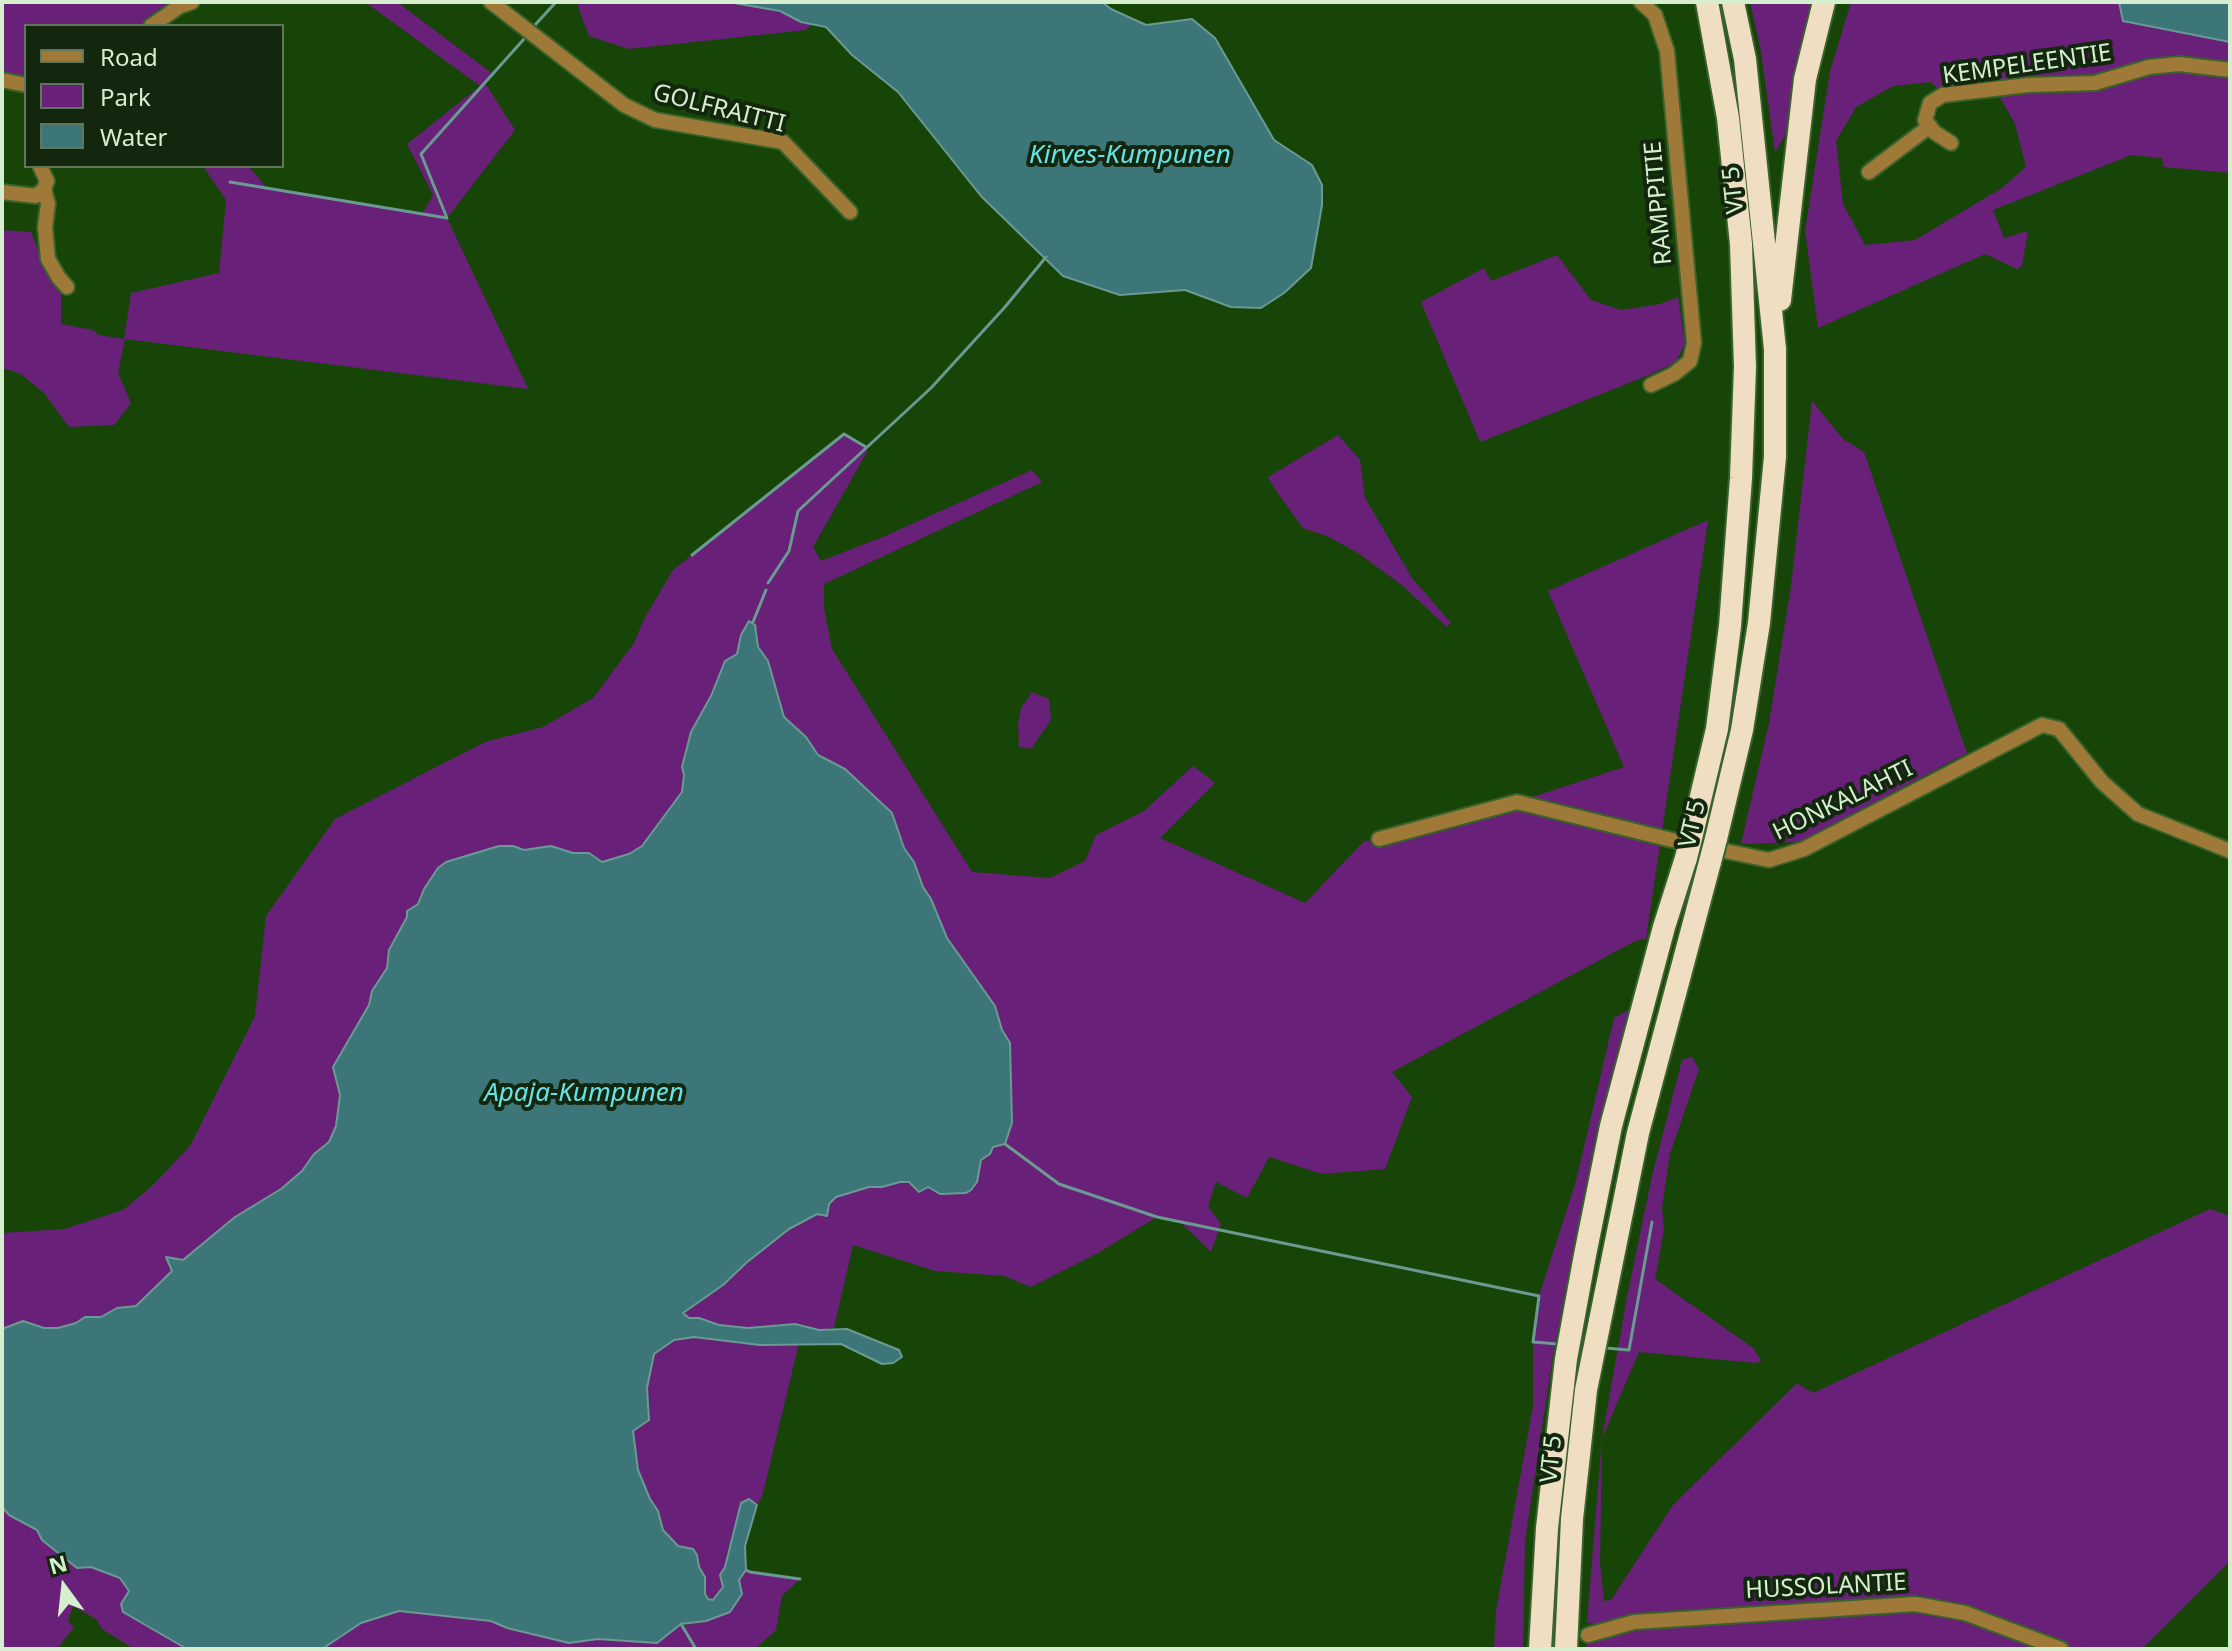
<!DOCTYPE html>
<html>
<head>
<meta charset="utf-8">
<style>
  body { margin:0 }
  #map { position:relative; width:2232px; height:1651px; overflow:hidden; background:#174507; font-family:"Noto Sans",sans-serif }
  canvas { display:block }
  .frame { position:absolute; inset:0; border:4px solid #d4eece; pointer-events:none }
  .legend { position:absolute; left:24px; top:24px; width:260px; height:144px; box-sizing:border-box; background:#13270e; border:2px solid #60775b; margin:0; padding:10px 14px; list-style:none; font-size:24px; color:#d4eece }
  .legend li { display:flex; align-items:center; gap:16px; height:40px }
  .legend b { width:40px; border:2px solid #60775b }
  .north { position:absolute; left:24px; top:1547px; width:80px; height:80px; -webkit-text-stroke:6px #13270e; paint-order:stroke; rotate:345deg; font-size:22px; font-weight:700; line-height:32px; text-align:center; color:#d4eece }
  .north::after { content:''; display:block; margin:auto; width:28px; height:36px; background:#d4eece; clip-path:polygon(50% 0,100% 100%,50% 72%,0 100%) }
</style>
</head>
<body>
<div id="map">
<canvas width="2232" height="1651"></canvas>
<div class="frame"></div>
<ul class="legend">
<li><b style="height:10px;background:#9f7937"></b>Road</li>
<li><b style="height:22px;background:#682079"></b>Park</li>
<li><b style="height:22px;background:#3c7679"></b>Water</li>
</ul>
<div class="north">N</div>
</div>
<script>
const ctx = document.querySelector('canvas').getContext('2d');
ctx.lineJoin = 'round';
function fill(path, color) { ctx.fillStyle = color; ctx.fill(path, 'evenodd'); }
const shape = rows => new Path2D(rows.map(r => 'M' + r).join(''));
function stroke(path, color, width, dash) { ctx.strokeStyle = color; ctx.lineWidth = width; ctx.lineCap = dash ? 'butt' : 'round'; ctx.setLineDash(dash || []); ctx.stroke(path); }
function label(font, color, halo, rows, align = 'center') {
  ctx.font = font + ' "Noto Sans",sans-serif'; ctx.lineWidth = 8; ctx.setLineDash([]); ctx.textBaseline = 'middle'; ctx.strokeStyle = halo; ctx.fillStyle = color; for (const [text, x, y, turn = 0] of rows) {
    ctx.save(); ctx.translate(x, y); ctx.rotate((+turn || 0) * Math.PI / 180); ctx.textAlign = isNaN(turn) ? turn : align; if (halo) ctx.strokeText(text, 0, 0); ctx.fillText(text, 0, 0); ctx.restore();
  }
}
fill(shape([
  [2,2,192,2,151,26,26,26,26,85,2,80],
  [365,2,397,2,493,74,485,83,515,130,447,218,528,389,125,339,118,373,131,403,114,425,69,427,45,394,21,374,2,368,2,230,31,232,44,266,61,294,61,324,93,330,99,335,124,339,131,293,219,273,226,200,203,166,248,166,268,189,422,214,433,195,407,144,480,86],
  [579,2,774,2,780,11,812,24,806,30,629,49,589,36,578,7],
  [1750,2,1819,2,1786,134,1775,152,1761,52],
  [1851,2,2119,2,2123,21,2230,42,2230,173,2164,167,2162,158,2131,155,1993,210,2004,238,2028,231,2022,266,2017,269,1985,254,1818,328,1805,231,1830,71],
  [1931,82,1943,95,1995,89,2015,124,2026,167,2002,188,1915,240,1865,245,1843,204,1836,141,1856,107,1893,86],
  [1557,255,1591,300,1621,310,1660,304,1678,297,1685,343,1676,362,1649,375,1480,442,1421,302,1484,268,1491,281],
  [1812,401,1843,439,1864,452,1967,753,1800,842,1741,844,1769,723,1791,586],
  [844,434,866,447,867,452,813,547,821,561,885,536,1032,470,1042,482,824,584,824,608,832,649,972,872,1050,878,1085,861,1096,835,1144,811,1193,766,1215,783,1160,838,1305,903,1363,842,1517,802,1624,767,1548,591,1708,520,1646,939,1635,941,1392,1072,1412,1097,1385,1169,1322,1174,1269,1157,1247,1198,1216,1182,1208,1206,1221,1224,1211,1252,1179,1221,1157,1217,1096,1254,1031,1287,1004,1276,935,1271,853,1245,834,1328,819,1330,795,1324,748,1328,719,1325,699,1318,689,1318,684,1316,685,1310,723,1285,769,1244,789,1229,818,1214,836,1197,869,1187,882,1187,899,1182,928,1187,940,1194,977,1182,981,1160,990,1154,993,1147,1002,1146,929,895,923,887,914,862,904,848,892,813,818,755,806,737,784,717,768,661,758,647,742,635,707,761,647,854,602,862,589,853,573,853,551,846,524,850,513,846,446,862,438,868,424,889,418,904,409,908,426,1069,314,1154,302,1171,281,1189,235,1217,182,1260,167,1257,172,1271,136,1306,117,1308,101,1317,85,1317,76,1323,58,1328,44,1328,24,1321,2,1329,2,1233,64,1229,123,1210,151,1187,190,1146,255,1016,266,916,335,819,485,742,543,727,593,698,634,643,644,619,673,570],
  [1338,435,1360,460,1365,498,1412,578,1451,623,1447,627,1403,586,1358,553,1329,537,1303,528,1275,489,1268,477],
  [1032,692,1049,699,1051,720,1031,749,1019,747,1018,723,1021,708],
  [1630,1009,1585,1190,1553,1355,1525,1541,1523,1649,1494,1649,1496,1611,1533,1406,1533,1342,1539,1296,1576,1181,1614,1018],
  [1692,1057,1699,1069,1670,1154,1662,1207,1664,1229,1655,1279,1753,1348,1762,1361,1755,1363,1639,1352,1602,1438,1600,1563,1604,1601,1611,1600,1673,1505,1797,1383,1813,1393,2210,1209,2230,1216,2230,1561,2142,1649,2076,1649,1959,1603,1915,1600,1706,1611,1593,1624,1587,1622,1602,1438,1627,1297,1652,1176,1682,1060],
  [694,1337,760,1345,799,1343,762,1497,757,1505,754,1502,741,1503,726,1557,723,1587,713,1600,705,1595,705,1577,699,1567,697,1555,678,1546,663,1530,658,1511,650,1499,638,1470,633,1437,633,1431,650,1409,647,1388,654,1354,674,1340],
  [2,1507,9,1515,37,1530,42,1540,77,1567,91,1567,120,1578,129,1591,121,1604,123,1612,187,1649,134,1649,102,1629,96,1619,73,1606,68,1621,74,1627,57,1649,2,1649],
  [746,1570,750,1572,800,1579,782,1596,776,1630,755,1649,414,1647,322,1649,361,1623,399,1611,492,1621,507,1628,569,1643,598,1639,620,1639,706,1621],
  [1915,1604,2061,1649,1586,1649,1588,1635,1634,1622]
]), '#682079');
const water = shape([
  [728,2,1102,2,1111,9,1146,25,1192,19,1215,38,1274,140,1312,165,1322,185,1322,205,1311,268,1284,293,1261,308,1231,307,1185,290,1120,295,1063,276,981,196,898,92,852,55,826,27,801,22,780,11,728,2],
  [2119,2,2230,2,2230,42,2123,21,2119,2],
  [749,621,755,625,758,647,768,661,784,717,806,737,818,755,845,769,892,813,904,848,914,862,923,887,931,899,947,938,995,1006,1002,1030,1010,1043,1012,1123,1005,1144,993,1147,990,1154,981,1160,977,1182,971,1190,966,1193,940,1194,928,1187,919,1192,909,1182,900,1182,882,1187,869,1187,836,1197,829,1204,827,1216,817,1214,789,1229,746,1263,723,1285,683,1313,689,1318,699,1318,719,1325,748,1328,795,1324,819,1330,847,1329,899,1350,902,1357,893,1363,882,1364,841,1344,760,1345,694,1337,674,1340,654,1354,647,1388,649,1420,633,1431,638,1470,650,1499,658,1511,663,1530,678,1546,693,1549,697,1555,699,1567,705,1577,705,1594,708,1599,713,1600,723,1587,720,1575,725,1567,741,1503,749,1499,757,1505,745,1546,746,1570,739,1580,742,1594,730,1612,706,1621,681,1624,657,1643,598,1639,569,1643,507,1628,491,1621,399,1611,361,1623,322,1649,187,1649,123,1612,121,1604,129,1591,120,1578,91,1567,77,1568,42,1540,37,1530,9,1515,2,1507,2,1329,23,1321,44,1328,58,1328,76,1323,85,1317,101,1317,117,1308,136,1306,172,1271,166,1257,183,1260,235,1217,281,1189,302,1171,314,1154,329,1142,336,1126,340,1095,333,1067,369,1005,372,991,387,968,389,950,407,917,407,911,418,904,424,889,438,868,446,862,499,846,513,846,524,850,551,846,573,853,589,853,602,862,629,854,642,846,682,792,684,775,682,767,691,732,711,696,725,661,737,654,741,635,749,621]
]);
fill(water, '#3c7679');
stroke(water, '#6a9a92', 2);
stroke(shape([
  [535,25,556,2],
  [230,182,447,218,421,154,524,39],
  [692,555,844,434,866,447],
  [768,583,789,551,798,511,931,388,1005,307,1046,257],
  [753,622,766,590],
  [1005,1144,1059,1184,1157,1217,1539,1296,1533,1342,1558,1344],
  [1606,1348,1629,1350,1652,1222],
  [746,1570,750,1572,800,1579],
  [681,1624,696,1649]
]), '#6a9a92', 3);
const minor = shape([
  [491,2,624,105,655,120,783,142,850,212],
  [1641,2,1655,15,1667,51,1694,343,1690,361,1674,374,1651,385],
  [151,26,180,6,192,2],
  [2,80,26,85],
  [1951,143,1934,132,1925,120,1930,103,1943,95,2028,85,2095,83,2149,67,2179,64,2230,70],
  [40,166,47,181,44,189,48,204,45,227,48,259,59,278,67,287],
  [1869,172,1930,126],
  [2,192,36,196,44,189],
  [1379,839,1517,802,1672,840,1769,860,1804,849,2042,725,2059,729,2102,782,2138,814,2230,851],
  [1588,1635,1634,1622,1915,1604,1965,1613,2061,1649]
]);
const highway = shape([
  [1780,300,1805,79,1824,2],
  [1692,834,1717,729,1730,626,1741,478,1745,367,1741,244,1728,118,1707,2],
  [1716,839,1742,730,1759,623,1775,457,1775,349,1745,59,1733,2],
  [1540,1649,1547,1528,1566,1359,1585,1255,1611,1126,1664,927,1686,858],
  [1566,1649,1572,1519,1586,1390,1638,1133,1710,862]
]);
stroke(minor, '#39632b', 18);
stroke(highway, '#39632b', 26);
stroke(minor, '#9f7937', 14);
stroke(highway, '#f0dec2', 22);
const highwayBridge = shape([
  [1686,858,1692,834],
  [1710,862,1716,839]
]);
stroke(highwayBridge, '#39632b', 26, []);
stroke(highwayBridge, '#f0dec2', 22);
label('24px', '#d4eece', '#13270e', [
  ["KEMPELEENTIE",2027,65,-8],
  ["GOLFRAITTI",719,109,14],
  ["VT 5",1734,190,-96],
  ["RAMPPITIE",1659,203,-95],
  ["HONKALAHTI",1843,801,-26],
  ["VT 5",1693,824,-77],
  ["VT 5",1552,1459,-84],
  ["HUSSOLANTIE",1826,1587,-3]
]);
label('italic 26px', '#67e2e7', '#13270e', [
  ["Kirves-Kumpunen",1130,156],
  ["Apaja-Kumpunen",584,1094]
]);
</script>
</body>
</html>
